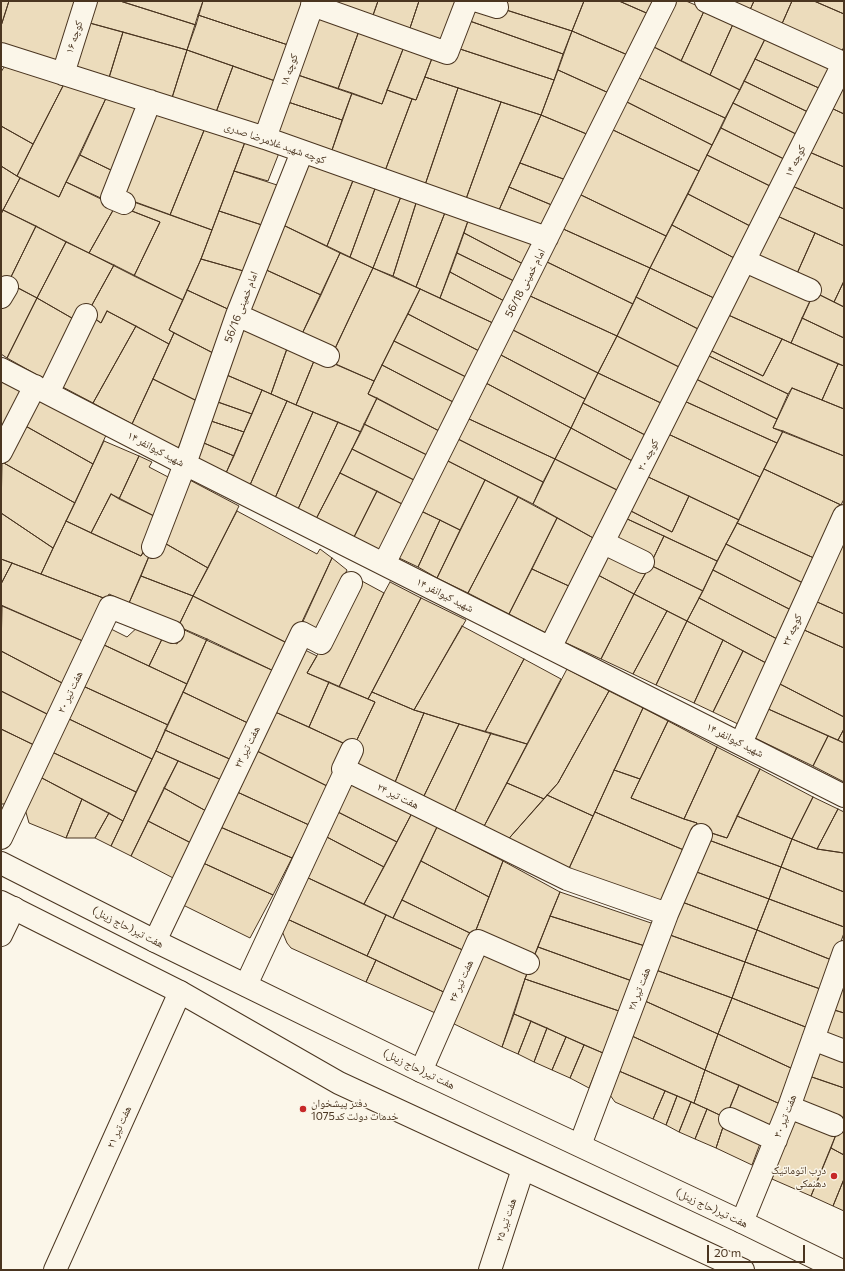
<!DOCTYPE html>
<html>
<head>
<meta charset="utf-8">
<style>
  body { margin:0 }
  #map { position:relative; width:845px; height:1271px; overflow:hidden; background:#fbf6e9; font-family:Commissioner,sans-serif }
  canvas { display:block }
  .frame { position:absolute; inset:0; border:2px solid #4a3520; pointer-events:none }
  .scale { position:absolute; left:707px; top:1245px; width:98px; height:18px; box-sizing:border-box; border:2px solid #4a3520; border-top:0; padding-left:5px; font-size:12px; line-height:14px; white-space:nowrap; color:#4a3520; -webkit-text-stroke:3px #fbf6e9; paint-order:stroke }
</style>
</head>
<body>
<div id="map">
<canvas width="845" height="1271"></canvas>
<div class="frame"></div>
<div class="scale">20 m</div>
</div>
<script>
const ctx = document.querySelector('canvas').getContext('2d');
ctx.lineJoin = 'round';
function fill(path, color) { ctx.fillStyle = color; ctx.fill(path, 'evenodd'); }
const shape = rows => new Path2D(rows.map(r => 'M' + r).join(''));
function stroke(path, color, width, dash) { ctx.strokeStyle = color; ctx.lineWidth = width; ctx.lineCap = dash ? 'butt' : 'round'; ctx.setLineDash(dash || []); ctx.stroke(path); }
function label(font, color, halo, rows, align = 'center') {
  ctx.font = font + ' Commissioner,"Noto Naskh Arabic",sans-serif'; ctx.lineWidth = 3; ctx.setLineDash([]); ctx.textBaseline = 'middle'; ctx.strokeStyle = halo; ctx.fillStyle = color; for (const [text, x, y, turn = 0] of rows) {
    ctx.save(); ctx.translate(x, y); ctx.rotate((+turn || 0) * Math.PI / 180); ctx.textAlign = isNaN(turn) ? turn : align; if (halo) ctx.strokeText(text, 0, 0); ctx.fillText(text, 0, 0); ctx.restore();
  }
}
const building = shape([
  [1,1,9,1,1,26,1,1],
  [9,1,75,1,59,57,54,61,1,45,1,26,9,1],
  [93,1,120,1,196,25,187,50,86,22,93,1],
  [120,1,203,1,196,25,120,1],
  [203,1,306,1,291,46,198,15,203,1],
  [320,1,378,1,371,21,320,1],
  [378,1,419,1,408,34,371,21,378,1],
  [419,1,462,1,445,46,408,34,419,1],
  [503,1,584,1,572,31,500,8,503,1],
  [584,1,619,1,651,15,630,56,572,31,584,1],
  [619,1,658,1,651,15,619,1],
  [674,1,686,1,705,9,681,61,652,46,674,1],
  [723,1,754,1,749,12,723,1],
  [754,1,792,1,781,26,749,12,754,1],
  [792,1,814,1,844,14,844,47,841,52,781,26,792,1],
  [814,1,844,1,844,14,814,1],
  [470,3,500,8,572,31,563,54,464,19,470,3],
  [705,9,734,22,710,75,681,61,705,9],
  [198,15,291,46,278,82,187,50,198,15],
  [317,15,360,28,338,89,295,74,317,15],
  [464,19,563,54,554,80,454,47,464,19],
  [86,22,123,32,108,81,71,69,86,22],
  [734,22,766,37,740,90,710,75,734,22],
  [360,28,405,44,382,104,338,89,360,28],
  [572,31,630,56,611,94,558,70,572,31],
  [123,32,187,50,171,101,108,81,123,32],
  [766,37,833,66,821,89,755,59,766,37],
  [405,44,434,53,416,100,387,90,405,44],
  [652,46,740,90,725,118,637,77,652,46],
  [454,47,554,80,541,115,425,77,434,53,454,47],
  [187,50,233,66,215,115,171,101,187,50],
  [755,59,821,89,810,113,744,81,755,59],
  [6,64,65,82,33,144,1,126,1,72,6,64],
  [233,66,278,82,260,129,215,115,233,66],
  [558,70,611,94,589,135,541,115,558,70],
  [295,74,352,93,342,120,285,101,295,74],
  [425,77,458,88,425,185,385,171,412,99,416,100,425,77],
  [637,77,725,118,712,145,625,101,637,77],
  [844,77,844,114,829,107,844,77],
  [744,81,810,113,798,135,733,103,744,81],
  [65,82,107,96,59,197,17,176,65,82],
  [458,88,501,102,466,199,425,185,458,88],
  [387,90,412,99,385,171,331,153,352,93,382,104,387,90],
  [107,96,144,107,117,173,80,155,107,96],
  [285,101,342,120,331,153,273,134,285,101],
  [625,101,712,145,699,171,611,129,625,101],
  [501,102,541,115,499,210,466,199,501,102],
  [733,103,798,135,786,160,721,128,733,103],
  [829,107,844,114,844,167,807,151,829,107],
  [152,110,205,128,170,215,117,196,152,110],
  [541,115,589,135,566,180,520,163,541,115],
  [1,126,33,144,17,176,1,166,1,126],
  [205,128,245,142,212,230,170,215,205,128],
  [721,128,786,160,772,187,707,155,721,128],
  [611,129,699,171,666,236,579,194,611,129],
  [245,142,279,153,268,181,234,171,245,142],
  [807,151,844,167,844,209,790,185,807,151],
  [80,155,117,173,105,201,66,182,80,155],
  [707,155,772,187,752,227,688,194,707,155],
  [307,162,354,178,327,246,281,224,307,162],
  [520,163,566,180,554,206,509,187,520,163],
  [1,166,20,178,1,214,1,166],
  [234,171,280,186,265,226,219,211,234,171],
  [20,178,59,197,66,182,116,205,89,253,3,210,20,178],
  [354,178,376,186,350,257,327,246,354,178],
  [790,185,844,209,844,246,775,215,790,185],
  [376,186,402,194,373,268,350,257,376,186],
  [509,187,554,206,543,227,499,210,509,187],
  [402,194,417,200,393,276,373,268,402,194],
  [579,194,666,236,650,268,561,228,579,194],
  [688,194,752,227,736,259,672,225,688,194],
  [130,200,212,230,201,259,183,300,134,276,160,222,127,209,130,200],
  [417,200,446,210,416,287,393,276,417,200],
  [116,205,160,222,134,276,89,253,116,205],
  [3,210,36,226,8,283,1,280,1,214,3,210],
  [446,210,469,218,440,298,416,287,446,210],
  [219,211,265,226,247,272,201,259,219,211],
  [775,215,815,233,795,278,752,259,775,215],
  [469,218,536,242,525,265,464,233,469,218],
  [281,224,340,253,321,295,262,268,281,224],
  [672,225,736,259,716,299,650,268,672,225],
  [36,226,66,242,37,298,8,283,36,226],
  [561,228,650,268,633,304,545,261,561,228],
  [464,233,525,265,516,282,457,253,464,233],
  [815,233,844,246,844,281,834,302,814,292,795,278,815,233],
  [66,242,114,265,87,314,77,321,37,298,66,242],
  [340,253,373,268,333,353,300,338,340,253],
  [457,253,516,282,506,302,450,272,457,253],
  [201,259,247,272,232,311,187,290,201,259],
  [545,261,633,304,617,336,528,295,545,261],
  [114,265,183,300,169,330,174,333,169,344,107,311,101,323,87,314,114,265],
  [750,267,813,295,791,343,726,314,750,267],
  [262,268,321,295,300,338,243,312,262,268],
  [373,268,420,289,374,381,329,361,373,268],
  [650,268,716,299,700,330,636,297,650,268],
  [450,272,506,302,495,324,440,298,450,272],
  [844,281,844,307,834,302,844,281],
  [13,285,37,298,7,358,1,354,1,307,13,285],
  [420,289,495,324,481,352,408,314,420,289],
  [187,290,232,311,215,354,169,330,187,290],
  [814,292,844,307,844,338,802,318,814,292],
  [528,295,617,336,598,373,511,329,528,295],
  [636,297,700,330,681,368,617,336,636,297],
  [37,298,77,321,48,381,7,358,37,298],
  [107,311,136,326,93,403,57,384,92,316,101,323,107,311],
  [408,314,481,352,468,378,394,341,408,314],
  [726,314,782,339,763,376,708,349,726,314],
  [802,318,844,338,844,366,791,343,802,318],
  [241,322,289,343,271,394,222,373,241,322],
  [136,326,169,344,132,424,93,403,136,326],
  [511,329,598,373,585,399,499,354,511,329],
  [174,333,215,354,197,401,153,379,174,333],
  [617,336,681,368,663,404,598,373,617,336],
  [782,339,838,364,822,400,792,388,788,394,705,354,708,349,763,376,782,339],
  [394,341,468,378,455,403,382,365,394,341],
  [289,343,316,356,296,405,271,394,289,343],
  [499,354,585,399,571,428,484,382,499,354],
  [705,354,788,394,777,419,694,378,705,354],
  [316,356,374,381,368,394,377,398,361,432,296,405,316,356],
  [838,364,844,366,844,409,822,400,838,364],
  [382,365,455,403,441,432,368,394,382,365],
  [222,373,262,390,252,414,212,400,222,373],
  [598,373,663,404,647,436,583,403,598,373],
  [694,378,777,419,773,428,783,431,777,443,682,400,694,378],
  [153,379,197,401,178,449,132,424,153,379],
  [1,381,25,393,1,441,1,381],
  [484,382,571,428,555,459,467,418,484,382],
  [792,388,844,409,844,456,773,428,792,388],
  [262,390,287,401,250,485,226,473,262,390],
  [377,398,441,432,429,456,364,424,377,398],
  [35,399,107,433,93,464,22,424,35,399],
  [212,400,252,414,244,432,205,419,212,400],
  [682,400,777,443,760,477,666,433,682,400],
  [287,401,313,412,275,498,250,485,287,401],
  [583,403,647,436,634,462,571,428,583,403],
  [313,412,338,422,298,509,275,498,313,412],
  [467,418,555,459,543,482,456,438,467,418],
  [205,419,244,432,234,456,197,440,205,419],
  [338,422,361,432,316,519,298,509,338,422],
  [22,424,93,464,75,503,2,462,22,424],
  [364,424,429,456,416,481,352,449,364,424],
  [571,428,634,462,619,491,555,459,571,428],
  [783,431,844,456,844,499,841,505,764,469,783,431],
  [666,433,760,477,739,520,644,475,666,433],
  [456,438,543,482,533,504,446,460,456,438],
  [197,440,234,456,226,473,192,455,197,440],
  [104,441,139,456,119,499,111,494,91,533,66,521,104,441],
  [352,449,416,481,404,505,340,473,352,449],
  [139,456,152,462,149,467,170,478,156,517,119,499,139,456],
  [555,459,619,491,595,539,533,504,555,459],
  [446,460,485,480,460,530,421,511,446,460],
  [2,462,75,503,53,548,1,513,2,462],
  [764,469,841,505,816,559,737,523,764,469],
  [340,473,377,491,354,537,316,519,340,473],
  [644,475,689,496,672,532,627,509,644,475],
  [184,477,239,506,208,568,161,541,184,477],
  [485,480,518,497,468,593,437,578,485,480],
  [377,491,404,505,380,551,354,537,377,491],
  [111,494,156,517,146,547,141,556,91,533,111,494],
  [689,496,739,520,717,561,623,517,627,509,672,532,689,496],
  [518,497,557,518,509,614,468,593,518,497],
  [237,511,317,554,320,549,332,558,291,645,193,596,237,511],
  [421,511,440,520,418,567,397,557,421,511],
  [1,513,53,548,41,574,1,559,1,513],
  [623,517,664,536,652,561,610,543,623,517],
  [557,518,595,539,571,587,532,569,557,518],
  [440,520,460,530,437,578,418,567,440,520],
  [66,521,141,556,146,547,152,549,129,603,109,594,106,599,41,574,66,521],
  [737,523,816,559,805,584,726,544,737,523],
  [664,536,717,561,703,591,650,565,664,536],
  [844,537,844,614,815,601,844,537],
  [161,541,208,568,193,596,141,576,152,549,161,541],
  [726,544,805,584,793,611,713,570,726,544],
  [608,551,648,569,634,594,596,574,608,551],
  [332,558,347,570,316,636,300,628,332,558],
  [1,559,12,563,1,584,1,559],
  [12,563,106,599,85,642,1,605,1,584,12,563],
  [650,565,703,591,687,621,634,594,650,565],
  [532,569,571,587,548,634,509,614,532,569],
  [713,570,793,611,779,640,699,598,713,570],
  [596,574,634,594,601,659,562,641,596,574],
  [141,576,193,596,178,627,129,603,141,576],
  [360,580,384,593,339,687,307,673,360,580],
  [390,582,421,598,368,699,339,687,384,593,390,582],
  [634,594,667,611,633,674,601,659,634,594],
  [193,596,291,645,278,673,178,627,193,596],
  [421,598,466,620,414,710,372,692,421,598],
  [699,598,779,640,768,664,687,621,699,598],
  [815,601,844,614,844,648,802,629,815,601],
  [2,606,85,642,64,684,1,651,2,606],
  [667,611,687,621,656,685,633,674,667,611],
  [687,621,723,640,694,703,656,685,687,621],
  [140,625,163,637,149,666,102,644,109,628,127,637,140,625],
  [462,626,524,659,485,732,414,710,462,626],
  [184,629,207,639,187,684,149,666,163,637,177,644,184,629],
  [802,629,844,648,844,717,778,683,802,629],
  [207,639,278,673,252,725,183,692,207,639],
  [723,640,743,651,713,712,694,703,723,640],
  [102,644,187,684,168,725,83,686,102,644],
  [303,649,317,656,307,673,329,682,309,727,273,711,303,649],
  [1,651,64,684,49,715,1,691,1,651],
  [743,651,768,664,740,725,713,712,743,651],
  [524,659,561,679,527,744,485,732,524,659],
  [567,669,609,691,558,783,544,799,507,783,567,669],
  [329,682,375,702,353,748,309,727,329,682],
  [778,683,844,717,844,729,838,740,766,708,778,683],
  [83,686,168,725,152,759,67,718,83,686],
  [1,691,49,715,34,745,1,729,1,691],
  [609,691,643,708,593,816,547,795,558,783,609,691],
  [183,692,252,725,234,761,165,730,183,692],
  [372,692,414,710,424,713,393,787,348,765,353,748,375,702,368,699,372,692],
  [643,708,668,721,640,779,614,770,643,708],
  [766,708,828,736,813,766,753,737,766,708],
  [273,711,350,746,329,787,255,750,273,711],
  [424,713,459,724,421,802,393,787,424,713],
  [67,718,152,759,136,792,52,752,67,718],
  [668,721,717,747,684,819,631,798,668,721],
  [459,724,491,733,452,817,421,802,459,724],
  [1,729,34,745,5,804,1,804,1,729],
  [844,729,844,743,838,740,844,729],
  [165,730,234,761,224,781,156,751,165,730],
  [491,733,527,744,481,832,452,817,491,733],
  [828,736,844,743,844,782,813,766,828,736],
  [717,747,760,769,727,838,696,828,697,823,684,819,717,747],
  [255,750,329,787,309,825,235,791,255,750],
  [156,751,178,761,131,856,111,846,156,751],
  [52,752,136,792,123,821,40,777,52,752],
  [178,761,224,781,208,812,164,788,178,761],
  [760,769,813,797,792,839,737,816,760,769],
  [614,770,640,779,631,798,684,819,697,823,686,851,595,812,614,770],
  [40,777,82,799,66,838,29,823,25,809,40,777],
  [349,779,412,813,397,842,334,810,349,779],
  [507,783,544,799,504,844,481,832,507,783],
  [164,788,208,812,193,844,148,821,164,788],
  [235,791,309,825,292,858,218,826,235,791],
  [547,795,593,816,566,875,504,844,547,795],
  [813,797,838,809,817,849,792,839,813,797],
  [82,799,109,813,95,838,66,838,82,799],
  [838,809,844,812,844,853,817,849,838,809],
  [334,810,397,842,384,867,323,835,334,810],
  [595,812,686,851,664,905,566,875,595,812],
  [109,813,123,821,111,846,95,838,109,813],
  [412,813,437,827,393,918,364,904,412,813],
  [737,816,792,839,781,867,706,839,708,832,727,838,737,816],
  [148,821,193,844,175,879,131,856,148,821],
  [218,826,292,858,273,895,201,862,218,826],
  [437,827,503,861,489,897,421,861,437,827],
  [323,835,384,867,364,904,304,876,323,835],
  [706,839,781,867,769,899,694,871,706,839],
  [792,839,817,849,844,853,844,892,781,867,792,839],
  [421,861,489,897,474,935,402,900,421,861],
  [503,861,560,892,532,961,474,935,503,861],
  [201,862,273,895,250,938,181,904,201,862],
  [781,867,844,892,844,927,769,899,781,867],
  [694,871,769,899,757,930,682,902,694,871],
  [304,876,386,915,367,956,285,918,304,876],
  [560,892,654,924,645,946,550,916,560,892],
  [769,899,844,927,844,933,834,961,757,930,769,899],
  [402,900,474,935,467,952,393,918,402,900],
  [682,902,757,930,745,962,670,935,682,902],
  [386,915,467,952,450,995,367,956,386,915],
  [550,916,645,946,632,981,538,947,550,916],
  [285,918,376,960,366,982,291,948,287,943,282,931,285,918],
  [757,930,834,961,823,990,745,962,757,930],
  [670,935,745,962,732,998,656,970,670,935],
  [538,947,632,981,619,1011,525,979,538,947],
  [481,948,529,967,502,1047,450,1022,481,948],
  [376,960,450,995,442,1016,366,982,376,960],
  [745,962,823,990,808,1028,732,998,745,962],
  [656,970,732,998,718,1034,645,1001,656,970],
  [844,974,844,1013,831,1009,844,974],
  [525,979,619,1011,603,1053,514,1014,525,979],
  [732,998,808,1028,793,1069,718,1034,732,998],
  [645,1001,718,1034,705,1070,632,1036,645,1001],
  [831,1009,844,1013,844,1046,821,1037,831,1009],
  [514,1014,531,1021,518,1054,502,1047,514,1014],
  [531,1021,547,1028,534,1062,518,1054,531,1021],
  [547,1028,566,1037,552,1070,534,1062,547,1028],
  [718,1034,793,1069,780,1104,705,1070,718,1034],
  [632,1036,705,1070,694,1103,619,1071,632,1036],
  [566,1037,584,1045,570,1078,552,1070,566,1037],
  [584,1045,603,1053,589,1088,570,1078,584,1045],
  [816,1046,844,1057,844,1088,806,1075,816,1046],
  [705,1070,739,1085,726,1118,694,1103,705,1070],
  [619,1071,665,1091,653,1119,615,1102,610,1095,619,1071],
  [806,1075,844,1088,844,1117,842,1122,795,1104,806,1075],
  [739,1085,780,1104,769,1132,727,1114,739,1085],
  [665,1091,677,1096,666,1125,653,1119,665,1091],
  [677,1096,691,1102,679,1132,666,1125,677,1096],
  [691,1102,707,1109,695,1139,679,1132,691,1102],
  [707,1109,726,1118,716,1148,695,1139,707,1109],
  [794,1117,837,1132,811,1196,772,1179,794,1117],
  [725,1121,761,1141,752,1165,716,1148,725,1121],
  [844,1128,844,1155,831,1148,837,1132,844,1128],
  [831,1148,844,1155,844,1179,833,1206,811,1196,831,1148],
  [844,1179,844,1211,833,1206,844,1179]
]);
fill(building, '#ecdcbc');
stroke(building, '#4a3520', 1);
const minor = shape([
  [478,1,497,7],
  [706,1,843,63],
  [312,5,447,53,467,1],
  [1,54,265,138,547,238],
  [63,74,86,1],
  [265,138,314,1],
  [124,203,112,198,150,101],
  [745,261,810,290],
  [1,297,7,287],
  [237,315,328,356],
  [1,369,185,464,844,796],
  [48,393,86,315],
  [1,452,35,386],
  [604,543,643,562],
  [153,547,185,464,237,315,302,152],
  [384,564,665,1],
  [550,648,844,62],
  [741,743,844,516],
  [346,770,343,769,352,750],
  [1,838,110,607,173,632],
  [1,935,14,908],
  [155,941,302,633,321,643,351,583],
  [246,985,346,770,567,879,667,914],
  [813,1039,844,1051],
  [421,1071,478,941,528,963],
  [789,1107,834,1125],
  [730,1119,776,1140],
  [580,1145,667,914,701,835],
  [742,1222,789,1107,844,952],
  [55,1270,180,992],
  [490,1270,523,1169]
]);
const major = shape([
  [1,863,155,941,421,1071,742,1222,840,1270],
  [1,902,180,992,339,1083,743,1270]
]);
stroke(minor, '#4a3520', 24);
stroke(major, '#4a3520', 24);
stroke(minor, '#fbf6e9', 22);
stroke(major, '#fbf6e9', 22);
for (const [x, y, r, color] of [
  [303,1109,4,"#c62828"],
  [834,1176,4,"#c62828"]
]) { const dot = new Path2D(); dot.arc(x, y, r, 0, 2 * Math.PI); ctx.fillStyle = color; ctx.fill(dot); stroke(dot, '#fbf6e9', 1.5); }
label('11px', '#4a3520', '#fbf6e9', [
  ["کوچه ۱۶",74,37,-72],
  ["کوچه ۱۸",289,70,-70],
  ["کوچه شهید غلامرضا صدری",275,143,19],
  ["کوچه ۱۴",795,161,-64],
  ["امام خمینی 56/18",525,283,-63],
  ["امام خمینی 56/16",241,307,-69],
  ["شهید کیوانفر ۱۴",156,449,28],
  ["کوچه ۲۰",648,455,-63],
  ["شهید کیوانفر ۱۴",445,595,27],
  ["کوچه ۲۲",792,630,-66],
  ["هفت تیر ۲۰",70,692,-65],
  ["شهید کیوانفر ۱۴",735,740,27],
  ["هفت تیر ۲۲",247,747,-64],
  ["هفت تیر ۲۴",398,796,26],
  ["هفت تیر(حاج زینل)",128,927,27],
  ["هفت تیر ۲۶",461,981,-66],
  ["هفت تیر ۲۸",639,989,-69],
  ["هفت تیر(حاج زینل)",419,1069,26],
  ["هفت تیر ۳۰",785,1116,-69],
  ["هفت تیر ۲۱",119,1127,-66],
  ["هفت تیر(حاج زینل)",712,1208,25],
  ["هفت تیر ۲۵",506,1220,-72]
]);
label('11px', '#4a3520', '#fbf6e9', [
  ["دفتر پیشخوان",311,1103],
  ["خدمات دولت کد1075",311,1116],
  ["درب اتوماتیک",826,1170,"right"],
  ["دهنمکی",826,1183,"right"]
], 'left');
</script>
</body>
</html>
